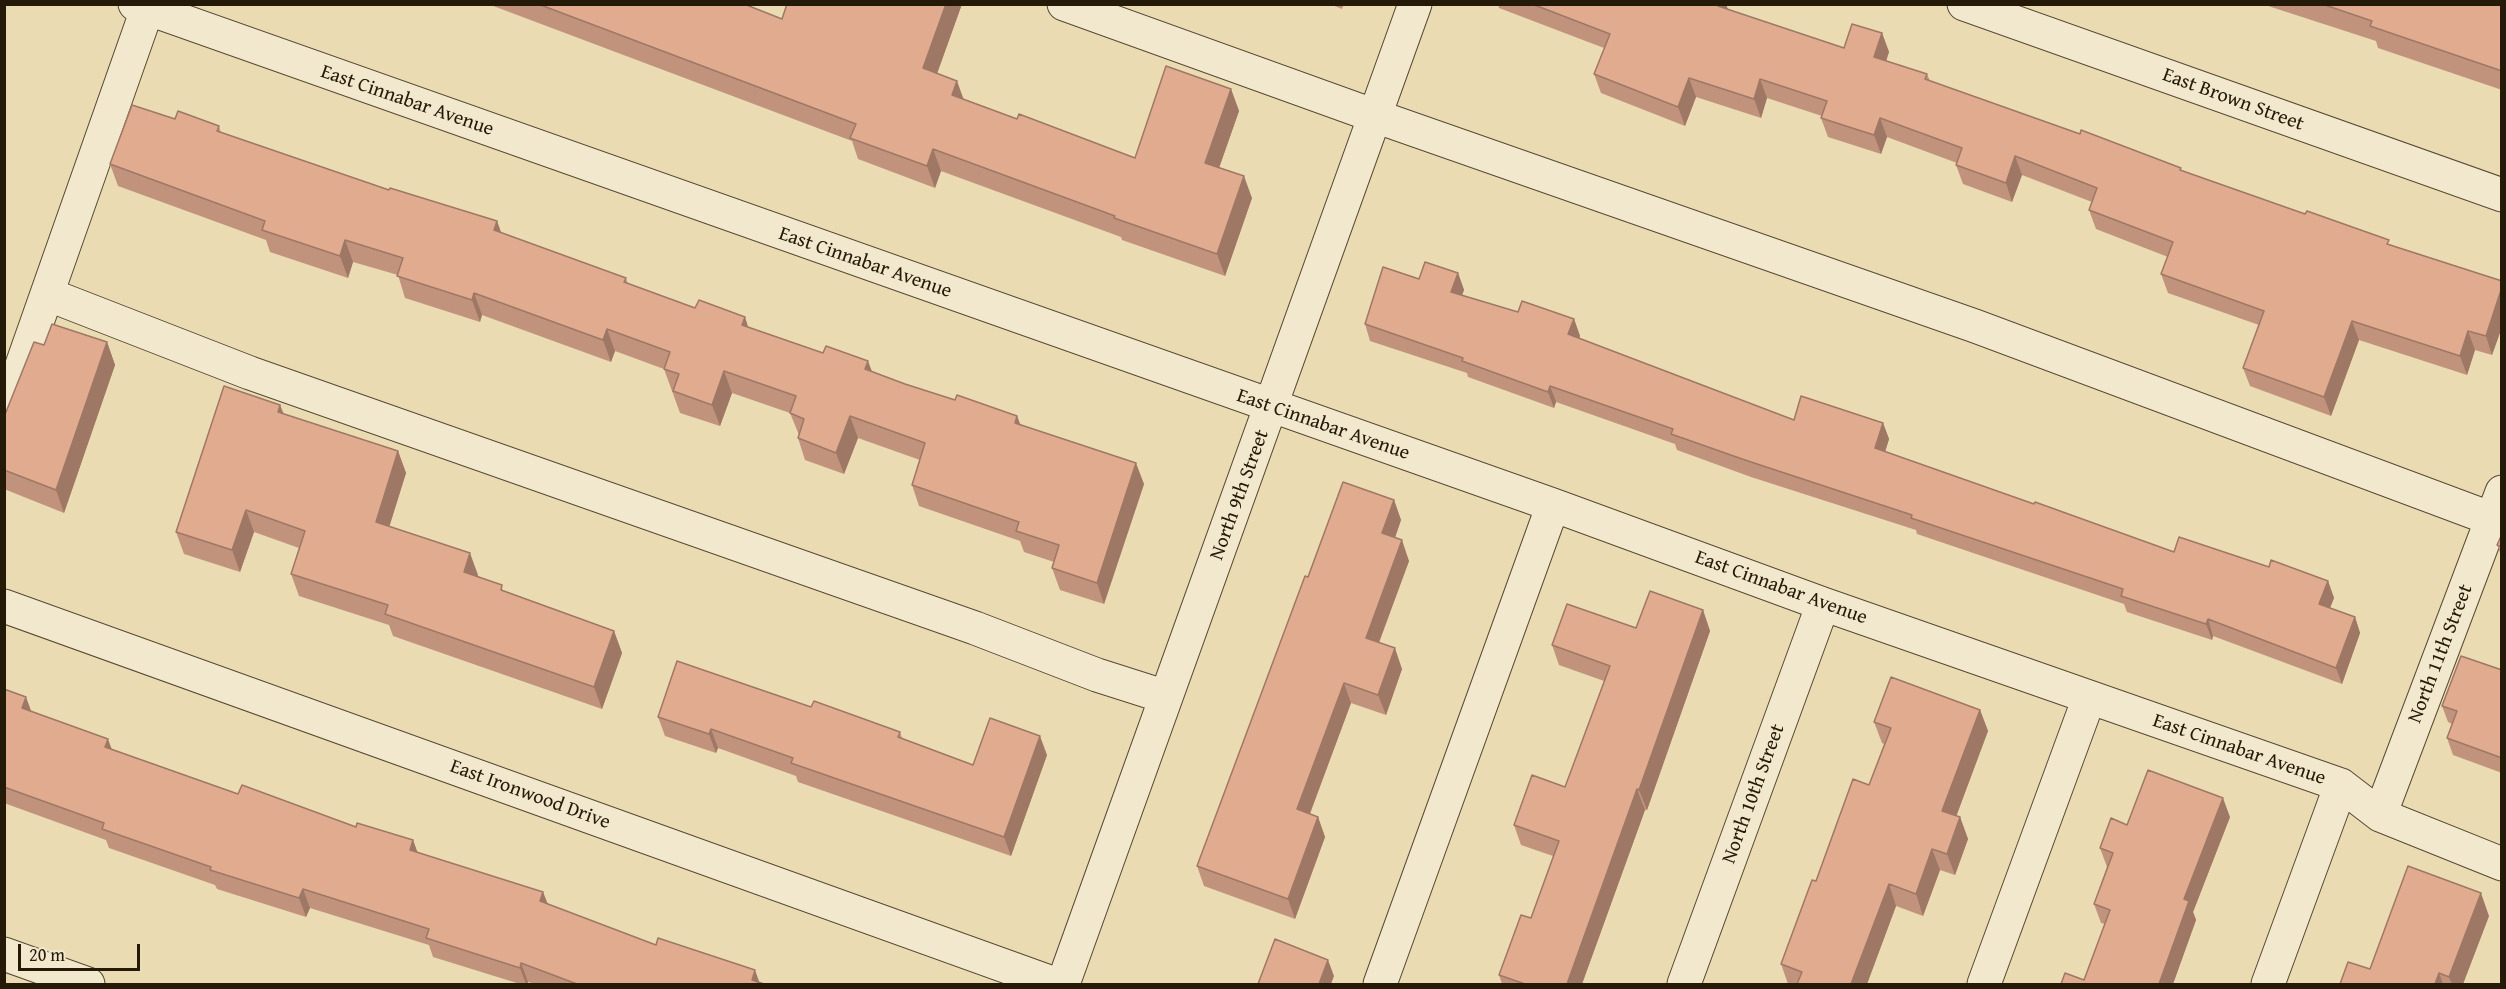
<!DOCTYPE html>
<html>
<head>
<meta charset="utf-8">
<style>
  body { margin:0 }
  #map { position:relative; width:2506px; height:989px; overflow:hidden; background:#ebdbb3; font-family:"Gentium Book Plus",serif }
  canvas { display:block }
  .frame { position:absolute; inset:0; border:6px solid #251907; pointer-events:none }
  .scale { position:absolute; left:18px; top:944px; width:122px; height:27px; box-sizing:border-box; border:3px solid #251907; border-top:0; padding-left:8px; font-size:18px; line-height:21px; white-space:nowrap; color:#251907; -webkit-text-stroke:4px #f2e8ce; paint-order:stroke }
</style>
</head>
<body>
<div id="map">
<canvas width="2506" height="989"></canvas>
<div class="frame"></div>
<div class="scale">20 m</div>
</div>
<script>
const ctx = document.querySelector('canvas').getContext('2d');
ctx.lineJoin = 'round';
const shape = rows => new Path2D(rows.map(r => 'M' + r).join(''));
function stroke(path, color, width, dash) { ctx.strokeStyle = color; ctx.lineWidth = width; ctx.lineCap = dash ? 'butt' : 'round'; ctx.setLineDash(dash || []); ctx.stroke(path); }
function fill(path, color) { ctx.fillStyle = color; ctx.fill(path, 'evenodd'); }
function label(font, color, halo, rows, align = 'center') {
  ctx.font = font + ' "Gentium Book Plus",serif'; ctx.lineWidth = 4.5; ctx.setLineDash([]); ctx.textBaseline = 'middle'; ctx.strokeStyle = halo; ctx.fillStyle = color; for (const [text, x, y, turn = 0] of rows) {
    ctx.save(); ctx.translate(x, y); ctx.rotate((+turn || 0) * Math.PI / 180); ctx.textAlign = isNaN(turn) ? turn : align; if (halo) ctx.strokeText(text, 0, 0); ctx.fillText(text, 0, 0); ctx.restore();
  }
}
const minor = shape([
  [135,4,1553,505,1823,604,2341,785,2380,815,2502,864],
  [1064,4,1375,116,1975,326,2492,519],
  [1964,4,2502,195],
  [47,294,250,373,975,628,1097,675,1166,697],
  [4,416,149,4],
  [4,606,1055,984],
  [2380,815,2502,492],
  [4,954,88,984],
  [1063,984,1415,4],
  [1380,984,1553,505],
  [1684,984,1823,604],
  [1984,984,2089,698],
  [2268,984,2341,785]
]);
stroke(minor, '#564a32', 35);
stroke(minor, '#f2e8ce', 33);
fill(shape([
  [488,4,744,4,782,19,962,4,937,74,964,99,1017,119,1135,158,1231,89,1239,111,1219,168,1252,198,1225,276,1122,240,1121,237,941,171,935,188,858,159,852,141],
  [1330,4,1344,4,1342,9],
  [1498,4,1726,4,1728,10,1844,48,1882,33,1889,52,1886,61,1927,74,1930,81,2391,245,2502,281,2502,327,2492,355,2475,350,2467,375,2359,340,2331,416,2250,386,2243,368,2259,325,2168,293,2161,274,2168,257,2096,229,2089,210,2092,202,2022,175,2012,202,1963,184,1956,165,1957,163,1887,137,1881,154,1828,137,1821,118,1822,116,1767,98,1761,118,1696,97,1685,126,1601,93,1594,74,1604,48,1499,8],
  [2262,4,2502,4,2502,90,2378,48,2376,41],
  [219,126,221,133,389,190,497,221,501,233,626,278,628,284,905,384,955,400,1017,416,1020,424,1144,484,1104,604,1060,590,1052,568,1054,562,1024,552,1020,541,919,506,912,485,920,460,858,438,844,474,805,460,798,438,799,435,790,413,732,393,720,426,680,413,664,369,615,351,611,362,482,315,480,322,405,298,398,275,353,262,348,278,270,252,266,240,118,186,110,164],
  [1458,273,1464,290,1462,295,1518,312,1574,319,1580,336,1579,338,1794,420,1883,423,1889,439,1885,452,2034,504,2174,552,2269,567,2328,581,2334,598,2330,608,2355,617,2360,633,2342,684,2213,636,2212,640,2127,612,2124,604,1917,534,1916,530,1751,477,1677,450,1675,444,1556,402,1554,408,1468,377,1467,373,1370,341,1365,324,1419,279],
  [107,342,115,365,64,513,4,489,4,417,44,345],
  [280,405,284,414,398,451,406,473,389,526,505,591,614,631,622,653,602,709,393,636,389,625,299,596,291,574,299,548,254,532,240,572,184,554,176,532],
  [1394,500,1401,520,1395,538,1409,561,1379,643,1402,669,1386,715,1351,703,1310,814,1318,817,1325,837,1295,919,1204,886,1197,866,1308,577],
  [2502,534,2502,557,2497,545],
  [1703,610,1710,631,1647,810,1645,810,1582,984,1502,984,1499,975,1531,918,1553,856,1521,845,1514,825,1565,787,1604,681,1559,665,1552,645,1636,628],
  [2502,670,2502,773,2453,755,2447,738,2452,724,2448,722,2442,706],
  [4,689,31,711,112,749,238,794,356,827,413,840,417,852,543,892,548,904,656,945,764,984,535,984,528,982,527,984,520,984,433,957,429,945,310,908,306,917,217,889,215,885,109,848,106,840,4,803],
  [811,707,900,732,902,738,973,765,1047,755,1011,856,798,782,796,776,718,748,716,753,665,736,658,717],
  [1980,710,1988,731,1956,816,1960,817,1968,839,1955,875,1940,870,1923,916,1896,906,1867,984,1788,984,1781,964,1816,881,1869,785,1884,744,1882,743,1874,722],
  [2230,817,2193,912,2196,920,2173,984,2061,984,2084,980,2105,924,2101,923,2094,904,2107,867,2100,848,2127,825],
  [2489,916,2463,984,2340,984,2370,969]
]), '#c2937c');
fill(shape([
  [946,4,962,4,931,90,923,68],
  [1718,4,1726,4,1729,13,1718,6],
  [1882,33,1889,52,1881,76,1874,57],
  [1689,78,1696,97,1685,126,1678,107],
  [1760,79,1767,98,1761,118,1754,99],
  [957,81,965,103,952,95],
  [1231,89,1239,111,1213,185,1205,163],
  [1880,118,1887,137,1881,154,1874,135],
  [933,149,941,171,935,188,927,166],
  [2015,156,2022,175,2012,202,2006,183],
  [1244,176,1252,198,1225,276,1217,254],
  [497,221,505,243,494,230],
  [345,240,353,262,348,278,340,256],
  [1458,273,1464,290,1457,308,1451,292],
  [2502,287,2502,327,2492,355,2486,336],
  [474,293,482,315,480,322,472,300],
  [745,317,752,339,742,325],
  [1574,319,1580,336,1574,351,1568,334],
  [2352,321,2359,340,2331,416,2324,397],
  [607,329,615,351,611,362,603,340],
  [2468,331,2475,350,2467,375,2460,356],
  [107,342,115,365,64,513,56,490],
  [868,361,876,382,865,369],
  [724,371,732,393,720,426,712,405],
  [1550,386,1556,402,1554,408,1548,392],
  [280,405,288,427,278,412],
  [850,416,858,438,844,474,836,453],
  [1017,416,1025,437,1015,423],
  [1883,423,1889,439,1881,465,1875,448],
  [398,451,406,473,384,544,376,522],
  [1136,463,1144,484,1104,604,1097,583],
  [1394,500,1401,520,1389,554,1382,533],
  [246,510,254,532,240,572,232,550],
  [1402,540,1409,561,1373,658,1366,638],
  [470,553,478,575,472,594,464,572],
  [2328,581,2334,598,2325,620,2319,604],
  [1703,610,1710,631,1647,810,1639,790],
  [2355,617,2360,633,2342,684,2336,668],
  [2208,619,2213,636,2212,640,2206,624],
  [614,631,622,653,602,709,594,687],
  [1395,648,1402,669,1386,715,1378,695],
  [1344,683,1351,703,1304,829,1297,809],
  [26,697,33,716,22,708],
  [1980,710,1988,731,1950,833,1942,811],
  [711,729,718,748,716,753,709,734],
  [1040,736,1047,755,1011,856,1004,837],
  [108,739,115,758,105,747],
  [1637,789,1645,810,1582,984,1567,984],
  [2223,798,2230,817,2193,912,2196,920,2173,984,2159,984,2184,899],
  [1318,817,1325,837,1295,919,1288,899],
  [1960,817,1968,839,1955,875,1947,854],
  [413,840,420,859,410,850],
  [1932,849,1940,870,1923,916,1916,894],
  [1889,884,1896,906,1867,984,1851,984],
  [303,889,310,908,306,917,299,898],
  [543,892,550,911,540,901],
  [2481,893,2489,916,2463,984,2452,984,2449,977],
  [1328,960,1334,976,1331,984,1319,984],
  [521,963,528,982,527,984,526,984,520,968],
  [755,970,760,984,752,980],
  [2439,973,2443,984,2435,984]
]), '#9e7865');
const building = shape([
  [538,4,744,4,782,19,787,4,946,4,923,68,957,81,952,95,1017,119,1019,114,1135,158,1166,66,1231,89,1205,163,1244,176,1217,254,1114,218,1115,216,933,149,927,166,850,138,856,124,538,4],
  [1532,4,1718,4,1718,6,1844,48,1852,24,1882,33,1874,57,1927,74,1925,79,2080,134,2081,130,2181,168,2180,170,2305,214,2307,211,2389,240,2387,244,2502,281,2502,287,2486,336,2468,331,2460,356,2352,321,2324,397,2243,368,2264,311,2161,274,2173,242,2089,210,2097,188,2015,156,2006,183,1956,165,1962,148,1880,118,1874,135,1821,118,1827,101,1760,79,1754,99,1689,78,1678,107,1594,74,1610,34,1532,4],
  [2322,4,2502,4,2502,71,2370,26,2372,21,2322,4],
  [132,105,175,119,178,111,219,126,217,131,389,190,390,188,497,221,494,230,626,278,624,282,695,308,699,300,745,317,742,325,823,353,826,346,868,361,865,369,905,384,955,400,957,395,1017,416,1015,423,1136,463,1097,583,1052,568,1059,545,1016,531,1019,522,912,485,925,443,850,416,836,453,798,438,804,419,790,413,796,396,724,371,712,405,673,391,679,374,664,369,670,352,607,329,603,340,474,293,472,300,397,276,403,258,345,240,340,256,262,230,265,221,110,164,132,105],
  [1425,262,1458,273,1451,292,1518,312,1522,301,1574,319,1568,334,1794,420,1801,396,1883,423,1875,448,2034,504,2035,502,2174,552,2179,537,2269,567,2271,560,2328,581,2319,604,2355,617,2336,668,2208,619,2206,624,2121,596,2123,589,1911,518,1912,515,1745,460,1671,434,1673,429,1550,386,1548,392,1462,361,1463,358,1365,324,1383,267,1419,279,1425,262],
  [52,324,107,342,56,490,4,470,4,417,34,342,44,345,52,324],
  [224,386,280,405,278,412,398,451,376,522,470,553,464,572,502,585,501,590,614,631,594,687,385,614,388,605,291,574,305,531,246,510,232,550,176,532,224,386],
  [1343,482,1394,500,1382,533,1402,540,1366,638,1395,648,1378,695,1344,683,1297,809,1318,817,1288,899,1197,866,1305,576,1308,577,1343,482],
  [2502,534,2502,547,2497,545,2502,534],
  [1650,591,1703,610,1639,790,1637,789,1567,984,1525,984,1499,975,1521,915,1531,918,1559,841,1514,825,1532,775,1565,787,1610,666,1552,645,1567,604,1636,628,1650,591],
  [2461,656,2502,670,2502,758,2447,738,2457,711,2442,706,2461,656],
  [677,661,811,707,814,701,900,732,898,737,973,765,990,718,1040,736,1004,837,791,763,793,758,711,729,709,734,658,717,677,661],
  [1891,677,1980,710,1942,811,1960,817,1947,854,1932,849,1916,894,1889,884,1851,984,1797,984,1802,972,1781,964,1812,880,1816,881,1853,779,1869,785,1891,728,1874,722,1891,677],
  [4,689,26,697,22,708,108,739,105,747,238,794,242,785,356,827,357,823,413,840,410,850,543,892,540,901,656,945,658,938,755,970,752,980,764,984,577,984,521,963,520,968,426,938,429,929,303,889,299,898,210,870,211,867,102,829,104,823,4,787,4,689],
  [2148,770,2223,798,2184,899,2189,901,2159,984,2061,984,2065,973,2084,980,2110,910,2094,904,2113,853,2100,848,2111,818,2127,825,2148,770],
  [2408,866,2481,893,2449,977,2439,973,2435,984,2340,984,2348,962,2370,969,2408,866],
  [1275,939,1328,960,1319,984,1258,984,1275,939]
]);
fill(building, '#e1ab90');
stroke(building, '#9e7865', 1.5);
label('20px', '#251907', '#f2e8ce', [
  ["East Brown Street",2233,100,20],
  ["East Cinnabar Avenue",407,101,19],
  ["East Cinnabar Avenue",865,263,19],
  ["East Cinnabar Avenue",1323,425,19],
  ["North 9th Street",1240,495,-70],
  ["East Cinnabar Avenue",1781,588,20],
  ["North 11th Street",2441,654,-69],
  ["East Cinnabar Avenue",2239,750,19],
  ["North 10th Street",1754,794,-70],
  ["East Ironwood Drive",530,795,20]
]);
</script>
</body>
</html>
